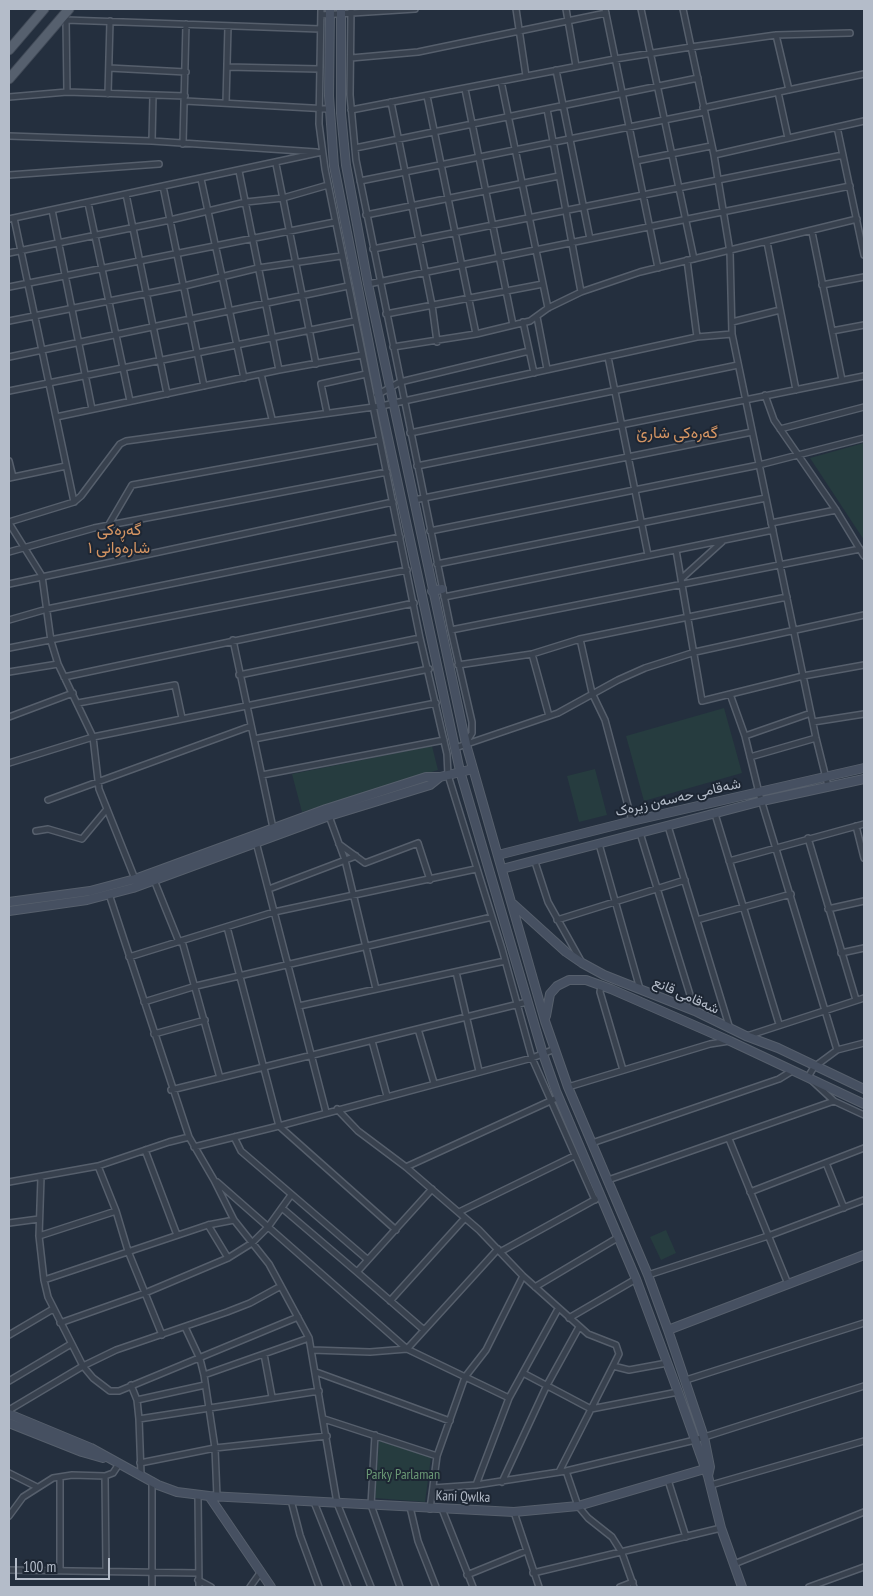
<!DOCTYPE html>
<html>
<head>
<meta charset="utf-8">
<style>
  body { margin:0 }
  #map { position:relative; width:873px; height:1596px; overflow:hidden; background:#242f3e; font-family:"PT Sans Narrow",sans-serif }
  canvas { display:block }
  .frame { position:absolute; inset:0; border:10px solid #b4bcc9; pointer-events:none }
  .scale { position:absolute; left:15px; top:1558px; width:95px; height:22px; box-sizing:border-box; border:2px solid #b4bcc9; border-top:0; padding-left:6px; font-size:15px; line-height:18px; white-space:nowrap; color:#b4bcc9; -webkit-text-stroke:4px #1d2633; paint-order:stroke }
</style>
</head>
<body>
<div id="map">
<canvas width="873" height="1596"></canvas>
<div class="frame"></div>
<div class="scale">100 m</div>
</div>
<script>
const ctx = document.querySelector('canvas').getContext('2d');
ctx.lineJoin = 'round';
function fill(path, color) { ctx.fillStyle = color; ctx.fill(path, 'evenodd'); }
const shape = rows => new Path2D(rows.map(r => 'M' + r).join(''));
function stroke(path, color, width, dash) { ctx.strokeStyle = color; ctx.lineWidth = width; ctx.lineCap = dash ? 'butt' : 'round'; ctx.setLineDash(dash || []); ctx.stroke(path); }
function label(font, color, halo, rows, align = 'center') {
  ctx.font = font + ' "PT Sans Narrow",Vazirmatn,sans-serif'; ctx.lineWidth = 4; ctx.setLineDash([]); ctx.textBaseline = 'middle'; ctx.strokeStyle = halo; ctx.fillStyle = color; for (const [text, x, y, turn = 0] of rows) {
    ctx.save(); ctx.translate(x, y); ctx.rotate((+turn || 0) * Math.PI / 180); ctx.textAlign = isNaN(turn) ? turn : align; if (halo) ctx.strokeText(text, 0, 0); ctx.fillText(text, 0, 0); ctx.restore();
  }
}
fill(shape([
  [864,443,864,540,810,458],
  [724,708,742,773,644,801,626,736],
  [432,746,438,770,302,812,292,774],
  [595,769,607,815,579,822,567,776],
  [666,1230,676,1253,661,1260,650,1237],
  [379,1441,431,1457,425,1502,375,1498]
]), '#263c3f');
const street = shape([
  [321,9,319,124,325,169,420,638,447,754,448,775,502,949,532,1058,595,1200],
  [351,9,350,95,356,160,451,630,472,722,472,733,466,743],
  [516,9,526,76],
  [566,9,576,66],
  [605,9,658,268],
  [641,9,694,259],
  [683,9,714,155,730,252,732,334,816,738,828,786],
  [321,15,415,9],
  [776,35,789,90],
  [351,58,418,52,606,13],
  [227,67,319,69],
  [109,68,186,72],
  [556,70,590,239],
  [501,81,548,308],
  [465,89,513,325],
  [67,92,66,20,320,29],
  [778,92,788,138],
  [108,94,110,21],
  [427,96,476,334],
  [9,97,67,92,185,96],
  [185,101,329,109],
  [391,102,432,305,437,342],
  [226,103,228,26],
  [703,108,864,74],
  [547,109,581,292],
  [351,110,615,59,691,47,776,35,850,33],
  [837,127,864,255],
  [9,136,152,141,316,152],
  [152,141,153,95],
  [183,144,186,24],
  [355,148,698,78],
  [714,155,864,121],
  [636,161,711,146],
  [276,164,316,364],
  [239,171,279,370],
  [9,175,159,164],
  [201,179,244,378],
  [360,181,704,112],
  [163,186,204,386],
  [126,194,167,394],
  [88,203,130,401],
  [52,210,92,409],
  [366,215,559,176],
  [14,218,74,502],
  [9,219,322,152],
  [812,232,842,380],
  [767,242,796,390],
  [373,249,843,155],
  [9,253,170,220,246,202,283,198,328,185],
  [687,260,697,337],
  [368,284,850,186],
  [822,285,864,277],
  [9,287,335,222],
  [386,314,543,284],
  [537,317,547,369],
  [9,321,184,286,258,268,341,256],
  [523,322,534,373],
  [732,322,780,310],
  [832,331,864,325],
  [393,347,476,334,530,321,548,308,581,292,640,272,857,219],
  [9,357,348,286],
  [608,357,648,555],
  [261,374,272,419],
  [9,391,355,321],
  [377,395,400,382,529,351],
  [765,395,774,420,836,510,864,556],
  [327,413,321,384,366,374],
  [56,417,279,370,362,355],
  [780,429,864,407],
  [410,433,738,365],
  [9,461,13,477],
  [417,466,864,376],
  [9,478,66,466],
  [414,500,752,432],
  [9,522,74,502,81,496,120,444,126,441,381,406,697,337,732,334],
  [9,523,42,576,51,641,58,664,93,737,99,789,135,879],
  [771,523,836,510],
  [108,526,132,485,380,440],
  [430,531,759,465,864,438],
  [676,550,702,701,803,676,864,665],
  [9,552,94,528,387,472],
  [437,564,766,498],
  [681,579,723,541],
  [9,584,393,502],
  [444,597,773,530],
  [9,620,47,609,400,537],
  [451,630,860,549],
  [580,639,592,693,605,720,632,821],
  [233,640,273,828],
  [9,648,407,570],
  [532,654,549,716],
  [458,665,532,654,580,639,787,597],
  [9,672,58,664],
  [239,675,420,638],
  [64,677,414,603],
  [730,694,745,736,759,793,837,1050,814,1067,808,1077,834,1101,864,1115],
  [78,703,175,685,182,718],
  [9,717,73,693],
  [813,722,864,714],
  [745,736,811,713],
  [254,739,436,703],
  [455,748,558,713,618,680,645,668,695,652,864,615],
  [750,757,816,738],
  [9,763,93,737,429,669],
  [262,775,444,740],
  [48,800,251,726],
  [715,814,779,1024],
  [329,816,345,860,376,989],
  [668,826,730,1029],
  [856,826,864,858],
  [36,831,48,829,82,839,107,809],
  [640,833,695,1011],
  [808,838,856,1000],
  [256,842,326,1112],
  [339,844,365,863,418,843,430,880],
  [599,844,640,989],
  [729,861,864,824],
  [535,862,548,902,581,961],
  [154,880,179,942],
  [269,889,356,856],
  [109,894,189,1137,214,1180,234,1220,269,1264,309,1338,337,1503,371,1587],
  [828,909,864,901],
  [557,920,685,880],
  [697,920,791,894],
  [227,927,279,1126,396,1230],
  [182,941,220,1078],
  [841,953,864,948],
  [129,957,274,912,476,869],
  [456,972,479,1071],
  [601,985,600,992,623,1070],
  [144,1002,196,986,492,917],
  [299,1006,505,961],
  [418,1029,434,1083],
  [154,1034,205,1020],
  [747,1036,864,998],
  [372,1041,387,1096],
  [837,1050,864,1043],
  [568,1087,710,1044,729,1041],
  [171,1090,527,1002],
  [337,1109,358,1131,406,1167,479,1230,523,1276,588,1334,616,1345,619,1354,613,1366,559,1472],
  [234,1137,241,1151,368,1260],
  [729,1139,788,1284],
  [592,1143,779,1079,792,1071],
  [194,1147,279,1126,532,1058,555,1049],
  [145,1150,177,1235],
  [826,1163,844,1208],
  [98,1166,116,1211,128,1251,162,1335],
  [406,1167,559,1097],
  [41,1177,39,1236,44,1280,48,1297,83,1366,93,1378,110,1391,119,1391,298,1317],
  [608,1180,834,1101],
  [9,1182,98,1166,169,1142,189,1137],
  [217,1182,407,1349,509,1398],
  [750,1192,864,1148],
  [282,1208,357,1272],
  [459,1212,574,1156],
  [9,1223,39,1219],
  [208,1225,228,1258],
  [39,1236,116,1211],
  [500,1252,596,1199],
  [648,1275,768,1236,864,1200],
  [44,1280,208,1225,234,1220],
  [535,1287,619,1237],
  [390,1301,465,1218],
  [569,1318,636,1279],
  [60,1323,145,1293,228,1258,252,1243,268,1227,291,1195],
  [185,1327,200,1359,204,1375,215,1448,217,1497],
  [424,1330,357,1272,432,1189],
  [9,1335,53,1309],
  [312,1350,370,1352,407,1349,498,1249],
  [264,1354,272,1397],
  [613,1366,629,1370,667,1363],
  [316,1372,450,1421],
  [523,1373,591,1409,678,1392],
  [204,1375,309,1338],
  [686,1380,864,1323],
  [9,1381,71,1344],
  [131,1385,137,1400,139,1419,141,1474],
  [137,1400,205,1385],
  [9,1410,83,1366,116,1350,227,1312,250,1303,281,1286],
  [139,1419,319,1391],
  [324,1419,437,1456],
  [375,1435,371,1505,400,1587],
  [140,1463,215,1448,327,1436],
  [566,1471,578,1506,588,1518,612,1537,622,1553,634,1587],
  [9,1473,37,1487],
  [105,1476,106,1570],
  [60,1477,60,1570],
  [668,1480,686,1537],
  [502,1482,547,1385,579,1327],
  [476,1485,509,1398,558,1309],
  [711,1485,864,1441],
  [433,1488,476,1485,566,1471,695,1440,864,1386],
  [198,1496,199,1587],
  [291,1500,300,1535,319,1587],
  [314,1502,348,1587],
  [410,1507,418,1541,436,1587],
  [430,1509,437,1456,465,1377,486,1350,523,1276],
  [442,1509,473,1587],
  [514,1512,539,1587],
  [9,1516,23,1497,53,1478,72,1475,105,1476,113,1473,119,1464],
  [734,1564,864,1512],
  [9,1570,198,1573],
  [533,1573,721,1528],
  [467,1575,526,1551],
  [198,1580,211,1587],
  [152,1587,152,1481],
  [250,1587,260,1573],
  [620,1587,633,1582],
  [809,1587,864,1567]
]);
const secondary = shape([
  [330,9,329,96,334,166,381,406,460,771,543,1054,556,1091,636,1279,678,1392,708,1476,721,1528,742,1587],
  [341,9,341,113,346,165,368,284,466,744,545,1021,568,1087,648,1275,668,1330,704,1437,710,1467,708,1476],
  [432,591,442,589],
  [498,855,632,821,864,768],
  [502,869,762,801,864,779],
  [9,902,90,891,135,879,326,809,426,777,440,777,473,769],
  [513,904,566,952,582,963,604,975,695,1011,746,1036,778,1048,864,1089],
  [9,911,87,900,133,888,329,816,430,785,440,777],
  [546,1016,550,994,557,986,569,980,586,980,611,989,730,1041,864,1104],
  [668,1330,864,1255],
  [9,1414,91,1448,158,1485,177,1492,209,1496,514,1512,578,1506,708,1468],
  [9,1423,82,1452,103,1458],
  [209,1496,271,1587]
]);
const primary = shape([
  [9,50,44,9],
  [9,79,69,9]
]);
stroke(street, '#565f6c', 8);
stroke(secondary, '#565f6c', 10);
stroke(primary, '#414a57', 11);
stroke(street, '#38414e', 5);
stroke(secondary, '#465061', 8);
stroke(primary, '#56606e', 9);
label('14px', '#b4bcc9', '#1d2633', [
  ["شەقامی حەسەن زیرەک",678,798,-13],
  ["شەقامی قانع",686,996,24],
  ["Kani Qwlka",463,1497,2]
]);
label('14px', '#6b9a76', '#1d2633', [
  ["Parky Parlaman",403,1475]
]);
label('16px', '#d59563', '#1d2633', [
  ["گەرەکی شارێ",677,433],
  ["گەڕەکی",119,530],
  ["شارەوانی ١",119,548]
]);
</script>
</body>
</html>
